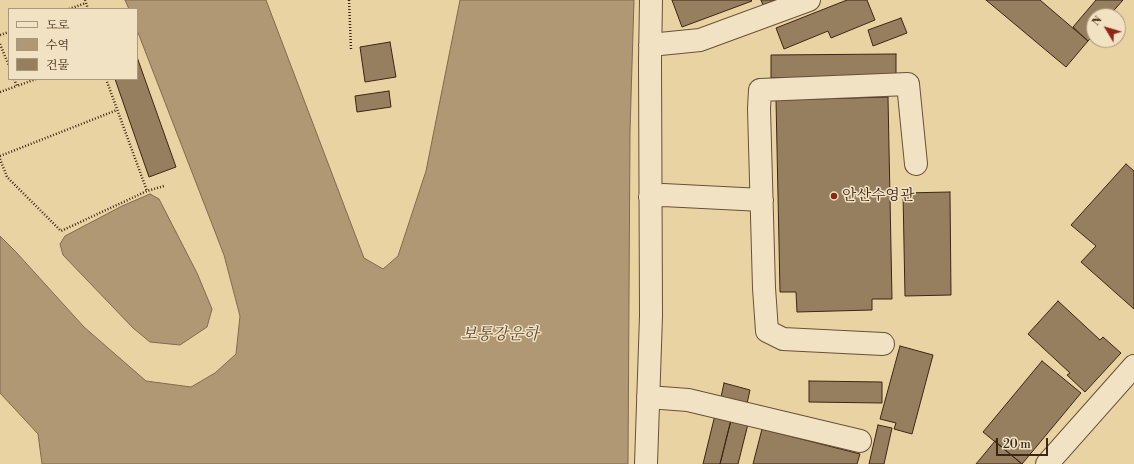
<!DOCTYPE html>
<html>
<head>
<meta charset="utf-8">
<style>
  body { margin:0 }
  #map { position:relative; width:1134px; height:464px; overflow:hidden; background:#ead3a3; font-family:"Libre Bodoni","Noto Serif KR",serif }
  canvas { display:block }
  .legend { position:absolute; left:8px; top:8px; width:130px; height:72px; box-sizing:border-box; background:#f1e2c3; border:1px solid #a9967e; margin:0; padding:5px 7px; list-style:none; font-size:12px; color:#3c2516 }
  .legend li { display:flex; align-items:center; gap:8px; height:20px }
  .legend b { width:20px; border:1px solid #a9967e }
  .north { position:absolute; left:1086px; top:8px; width:40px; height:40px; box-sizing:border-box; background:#f1e2c3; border:1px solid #a9967e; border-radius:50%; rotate:308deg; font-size:11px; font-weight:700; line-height:16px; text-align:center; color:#3c2516 }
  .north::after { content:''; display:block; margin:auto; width:14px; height:18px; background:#8f2418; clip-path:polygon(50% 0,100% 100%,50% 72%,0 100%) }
  .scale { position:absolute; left:996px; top:438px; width:52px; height:18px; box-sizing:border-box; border:2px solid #3c2516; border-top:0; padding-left:5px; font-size:12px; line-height:14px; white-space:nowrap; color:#3c2516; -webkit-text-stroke:3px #f1e2c3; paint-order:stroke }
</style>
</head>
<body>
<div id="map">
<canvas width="1134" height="464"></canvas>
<ul class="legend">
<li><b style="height:5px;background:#f1e2c3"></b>도로</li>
<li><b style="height:11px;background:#af9873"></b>수역</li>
<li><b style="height:11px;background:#967f5f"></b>건물</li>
</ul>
<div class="north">N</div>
<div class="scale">20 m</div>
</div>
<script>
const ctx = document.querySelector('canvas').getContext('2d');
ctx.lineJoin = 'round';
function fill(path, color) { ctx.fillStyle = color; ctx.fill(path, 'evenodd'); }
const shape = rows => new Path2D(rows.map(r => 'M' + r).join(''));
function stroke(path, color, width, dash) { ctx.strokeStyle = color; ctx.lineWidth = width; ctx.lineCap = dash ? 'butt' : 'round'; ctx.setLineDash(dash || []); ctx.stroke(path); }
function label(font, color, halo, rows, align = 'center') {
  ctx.font = font + ' "Libre Bodoni","Noto Serif KR",serif'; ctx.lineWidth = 3; ctx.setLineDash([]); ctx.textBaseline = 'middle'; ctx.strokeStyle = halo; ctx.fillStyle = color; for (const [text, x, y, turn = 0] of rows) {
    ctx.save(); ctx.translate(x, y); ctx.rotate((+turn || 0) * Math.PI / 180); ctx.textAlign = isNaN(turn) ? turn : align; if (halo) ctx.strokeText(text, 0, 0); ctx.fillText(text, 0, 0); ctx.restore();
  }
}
const water = shape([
  [125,0,266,0,364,258,383,269,398,256,426,171,460,0,634,0,630,131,628,464,42,464,38,434,0,393,0,236,16,252,84,327,146,381,191,387,215,373,236,354,240,316,224,255,137,30,137,9,129,9,125,0],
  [150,194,159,199,197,273,212,309,207,327,180,345,150,342,133,328,63,255,60,244,65,236,122,206,150,194]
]);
fill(water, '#af9873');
stroke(water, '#816a4e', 1);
const building = shape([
  [672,0,751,0,752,1,682,27,672,0],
  [761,0,776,0,763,5,761,0],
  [847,0,867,0,875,20,831,38,828,31,784,49,776,28,847,0],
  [986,0,1040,0,1088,41,1066,67,986,0],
  [1096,0,1123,0,1109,16,1094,16,1094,34,1088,41,1073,27,1096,0],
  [901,18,907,33,873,46,868,30,901,18],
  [390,42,396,77,365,82,360,47,390,42],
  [896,54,896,77,771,78,771,55,896,54],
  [137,57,176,167,149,177,115,79,137,79,137,57],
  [389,91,391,107,357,112,355,96,389,91],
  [888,97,892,299,872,299,872,310,797,312,796,292,780,292,776,100,888,97],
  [1126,164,1134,171,1134,309,1081,262,1096,246,1071,225,1126,164],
  [950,192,951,295,905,296,903,193,950,192],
  [1058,301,1100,340,1103,337,1121,353,1085,392,1067,375,1070,373,1028,334,1058,301],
  [900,346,933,355,912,434,894,429,896,423,880,419,900,346],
  [1042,361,1081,393,1022,464,983,432,1042,361],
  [809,381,882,382,882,403,809,402,809,381],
  [724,383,750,390,746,408,720,402,724,383],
  [715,415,731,420,720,464,703,464,715,415],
  [731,420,748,424,738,464,720,464,731,420],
  [878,425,892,428,884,464,869,464,878,425],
  [762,429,860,454,857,464,753,464,762,429],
  [995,441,1022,464,976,464,995,441]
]);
fill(building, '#967f5f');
stroke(building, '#3c2516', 1);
const minor = shape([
  [650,45,700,40,809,0],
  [650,197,663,195,762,200],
  [883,344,783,339,767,331,764,288,759,109,760,90,908,84,916,164],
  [648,397,688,400,860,441],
  [646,464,651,316,650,61,651,0],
  [1047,464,1134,366]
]);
stroke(minor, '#685039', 24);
stroke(shape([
  [85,0,88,9],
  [349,0,351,49],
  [69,9,86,3],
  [0,35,9,32],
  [0,44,9,66],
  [14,79,17,86,36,79],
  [106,79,147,191],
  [0,92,17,86],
  [0,156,117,110],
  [0,159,7,177,61,231,147,191,164,186]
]), '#3c2516', 2.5, [1, 2]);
stroke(minor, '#f1e2c3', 22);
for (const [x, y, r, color] of [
  [834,196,4,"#8f2418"]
]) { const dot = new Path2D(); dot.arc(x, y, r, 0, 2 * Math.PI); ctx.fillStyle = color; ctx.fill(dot); stroke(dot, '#f1e2c3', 1.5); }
label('15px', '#3c2516', '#f1e2c3', [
  ["안산수영관",842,196]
], 'left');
label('italic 16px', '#5e4832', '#f1e2c3', [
  ["보통강운하",500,335]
]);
</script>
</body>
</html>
